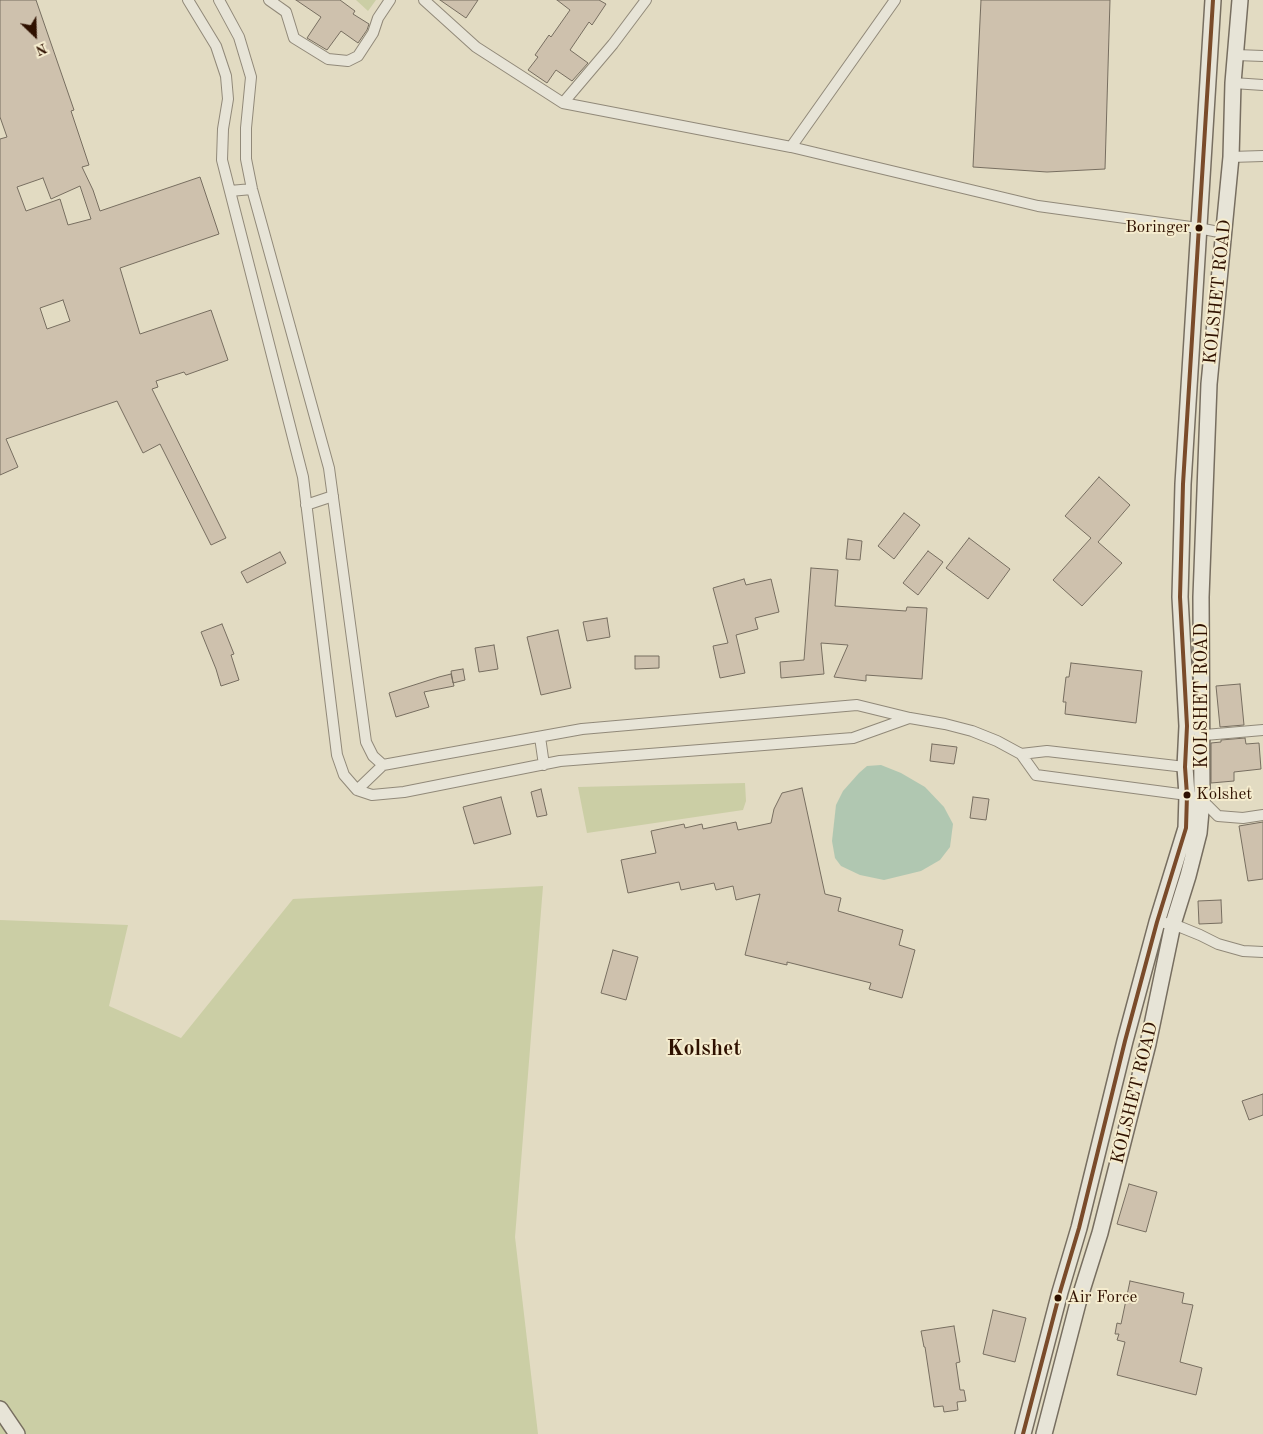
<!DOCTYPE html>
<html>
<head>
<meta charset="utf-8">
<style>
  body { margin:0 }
  #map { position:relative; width:1263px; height:1434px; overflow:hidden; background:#e2dbc2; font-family:"Old Standard TT",serif }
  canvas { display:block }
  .north { position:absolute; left:10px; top:10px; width:50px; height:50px; -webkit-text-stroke:4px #f5ecce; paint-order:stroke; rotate:156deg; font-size:14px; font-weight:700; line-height:20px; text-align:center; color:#2f1100 }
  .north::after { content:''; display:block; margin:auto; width:18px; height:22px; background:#2f1100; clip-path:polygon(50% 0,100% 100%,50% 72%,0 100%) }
</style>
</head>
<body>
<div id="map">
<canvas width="1263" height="1434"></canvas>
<div class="north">N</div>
</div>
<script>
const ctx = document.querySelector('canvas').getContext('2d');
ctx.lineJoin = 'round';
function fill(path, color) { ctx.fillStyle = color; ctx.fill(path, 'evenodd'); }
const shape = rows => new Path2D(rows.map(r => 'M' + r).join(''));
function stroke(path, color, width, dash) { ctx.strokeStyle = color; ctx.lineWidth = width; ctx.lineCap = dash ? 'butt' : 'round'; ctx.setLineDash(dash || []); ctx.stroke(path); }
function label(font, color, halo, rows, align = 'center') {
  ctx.font = font + ' "Old Standard TT",serif'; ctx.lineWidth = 4; ctx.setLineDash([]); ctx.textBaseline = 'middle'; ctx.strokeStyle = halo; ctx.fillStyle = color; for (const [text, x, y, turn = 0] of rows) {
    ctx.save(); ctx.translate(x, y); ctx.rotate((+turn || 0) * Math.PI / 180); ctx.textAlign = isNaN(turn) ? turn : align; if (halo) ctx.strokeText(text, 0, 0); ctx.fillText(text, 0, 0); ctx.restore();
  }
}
fill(shape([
  [356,0,376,0,368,11],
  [745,783,746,801,743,810,587,833,578,787],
  [543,886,515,1237,538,1434,0,1434,0,920,128,925,109,1006,181,1038,293,899]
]), '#cbcea5');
fill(shape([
  [881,765,901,773,925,787,944,807,953,824,950,847,940,860,921,871,884,880,860,875,841,866,835,858,832,841,836,805,843,791,859,773,867,766]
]), '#b0c7b1');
const building = shape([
  [0,0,36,0,74,110,71,111,89,165,82,167,93,190,100,211,200,177,219,234,120,268,140,334,211,310,228,360,186,375,184,372,156,381,158,387,152,389,226,538,211,545,160,444,143,453,117,401,6,439,18,467,0,475,0,139,7,137,0,117,0,0],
  [43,178,51,199,80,186,91,219,68,225,60,199,26,211,17,187,43,178],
  [63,300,70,321,47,329,40,308,63,300],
  [296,0,340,0,355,11,353,14,369,24,367,30,358,43,341,31,327,50,307,38,321,17,296,0],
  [440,0,478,0,466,18,440,0],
  [557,0,599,0,606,4,592,25,589,22,570,50,588,63,572,81,556,70,547,83,528,70,538,57,535,55,549,35,551,37,570,10,557,0],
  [981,0,1110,0,1105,169,1047,172,973,167,981,0],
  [1099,477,1130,505,1098,542,1122,563,1082,606,1053,580,1091,538,1065,516,1099,477],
  [904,513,920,525,894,559,878,546,904,513],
  [969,538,1010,569,988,599,946,568,969,538],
  [848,539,862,541,860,560,846,559,848,539],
  [928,551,943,562,918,595,903,583,928,551],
  [280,552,286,563,247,583,241,572,280,552],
  [811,568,838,570,835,606,906,611,907,607,927,608,922,679,866,675,866,681,834,677,848,645,821,643,824,674,781,678,780,662,804,660,811,568],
  [744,579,746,585,771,579,779,612,755,618,758,629,736,635,745,673,720,678,713,646,728,643,713,588,744,579],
  [607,618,610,637,587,641,583,622,607,618],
  [222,624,234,654,231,655,239,680,221,686,216,669,201,632,222,624],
  [558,630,571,688,541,695,527,637,558,630],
  [494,645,498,669,479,672,475,648,494,645],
  [635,656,659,656,659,668,635,669,635,656],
  [1071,663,1142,671,1136,723,1065,714,1066,702,1063,702,1066,677,1069,677,1071,663],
  [463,669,465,680,453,683,451,671,463,669],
  [451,674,454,686,424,692,429,707,396,717,389,693,439,677,451,674],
  [1240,684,1244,725,1220,727,1216,686,1240,684],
  [1245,738,1246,744,1259,743,1261,769,1234,772,1234,781,1211,783,1211,743,1221,742,1221,740,1245,738],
  [932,744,957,747,954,764,930,761,932,744],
  [802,788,825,894,841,898,838,911,903,930,899,945,915,950,902,998,869,989,871,983,787,962,787,965,745,955,760,894,736,900,733,886,716,890,714,883,681,890,679,882,628,893,621,860,656,853,651,831,684,824,685,828,702,824,703,829,736,822,738,830,771,823,774,809,782,793,802,788],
  [541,789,547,815,537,817,531,792,541,789],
  [501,797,511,834,474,844,463,807,501,797],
  [973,797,989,799,986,820,970,818,973,797],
  [1263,822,1263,879,1248,881,1239,826,1263,822],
  [1221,900,1222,923,1199,924,1198,901,1221,900],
  [613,950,638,957,626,1000,601,993,613,950],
  [1263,1094,1263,1115,1249,1120,1242,1101,1263,1094],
  [1129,1184,1157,1192,1146,1232,1117,1224,1129,1184],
  [1130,1281,1184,1293,1182,1303,1193,1305,1180,1362,1202,1368,1196,1395,1117,1375,1125,1342,1117,1340,1119,1334,1115,1334,1117,1323,1121,1324,1130,1281],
  [993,1310,1026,1318,1015,1362,983,1354,993,1310],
  [954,1326,960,1362,956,1363,960,1390,964,1390,966,1401,957,1402,958,1410,944,1412,943,1406,934,1407,925,1347,924,1347,921,1331,954,1326]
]);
fill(building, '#cec1ad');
stroke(building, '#776e60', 1);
const street = shape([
  [188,0,216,46,226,76,228,99,223,129,222,160,303,477,337,755,344,775,357,790,372,795,404,792,560,761,853,738,909,718],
  [219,0,239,37,251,77,246,128,246,159,252,189,329,468,366,742,373,756,383,765,582,729,857,705,910,718,945,724,972,731,997,741,1021,754,1036,775,1187,795,1202,800,1218,816,1243,818,1263,815],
  [269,0,286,12,294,38,328,59,348,61,358,56,373,33,378,18,390,0],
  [424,0,476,47,563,103,791,147,1038,206,1198,228,1224,233],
  [1236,55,1263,56],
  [1233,83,1263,85],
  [563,103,613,44,646,0],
  [791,147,895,0],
  [1231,157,1263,156],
  [230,191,252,189],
  [306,505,333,496],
  [1203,734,1205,735,1263,730],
  [540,737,544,765],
  [1021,754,1047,751,1185,767],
  [357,790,383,765],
  [1157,922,1173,924,1200,935,1218,944,1243,951,1263,952]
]);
const secondary = shape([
  [0,1409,17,1434],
  [1023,1434,1060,1292,1079,1228,1125,1041,1157,922,1186,828,1187,795,1185,767,1187,726,1180,597,1183,484,1213,0],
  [1044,1434,1078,1303,1100,1233,1148,1044,1173,924,1188,876,1199,833,1202,800,1201,597,1209,384,1231,157,1233,83,1240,0]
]);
stroke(street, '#918979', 12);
stroke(secondary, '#776e60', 18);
stroke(street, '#e7e4d7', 10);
stroke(secondary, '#e7e4d7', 15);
stroke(shape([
  [1023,1434,1060,1292,1079,1228,1125,1041,1157,922,1186,828,1187,795,1185,767,1187,726,1180,597,1183,484,1213,0]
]), '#7a4b2a', 4);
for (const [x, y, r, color] of [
  [1199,228,4.5,"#2f1100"],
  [1187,795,4.5,"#2f1100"],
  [1058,1298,4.5,"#2f1100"]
]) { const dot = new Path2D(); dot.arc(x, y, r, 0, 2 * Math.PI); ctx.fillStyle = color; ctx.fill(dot); stroke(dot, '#f5ecce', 2); }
label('17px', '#2f1100', '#f5ecce', [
  ["Boringer",1190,228,"right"],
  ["Kolshet",1196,795],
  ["Air Force",1067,1298]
], 'left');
label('18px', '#2f1100', '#f5ecce', [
  ["KOLSHET ROAD",1218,292,-84],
  ["KOLSHET ROAD",1202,696,-90],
  ["KOLSHET ROAD",1135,1093,-76]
]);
label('bold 22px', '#2f1100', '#f5ecce', [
  ["Kolshet",704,1049]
]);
</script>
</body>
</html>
